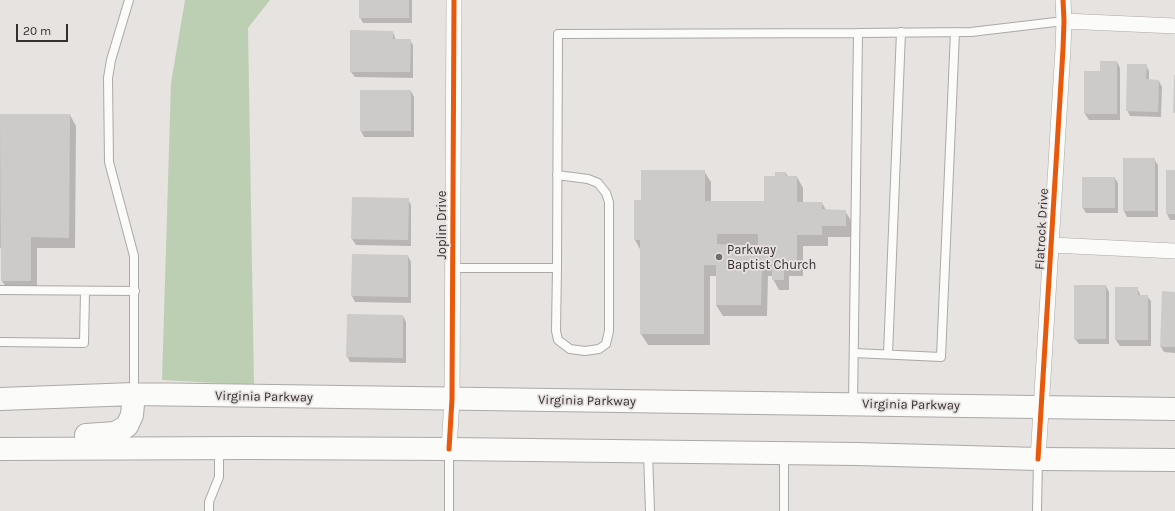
<!DOCTYPE html>
<html>
<head>
<meta charset="utf-8">
<style>
  body { margin:0 }
  #map { position:relative; width:1175px; height:511px; overflow:hidden; background:#e6e3e1; font-family:Karla,sans-serif }
  canvas { display:block }
  .scale { position:absolute; left:16px; top:24px; width:52px; height:18px; box-sizing:border-box; border:2px solid #323130; border-top:0; padding-left:5px; font-size:12px; line-height:14px; white-space:nowrap; color:#323130; -webkit-text-stroke:3px #e7e2e0; paint-order:stroke }
</style>
</head>
<body>
<div id="map">
<canvas width="1175" height="511"></canvas>
<div class="scale">20 m</div>
</div>
<script>
const ctx = document.querySelector('canvas').getContext('2d');
ctx.lineJoin = 'round';
function fill(path, color) { ctx.fillStyle = color; ctx.fill(path, 'evenodd'); }
const shape = rows => new Path2D(rows.map(r => 'M' + r).join(''));
function stroke(path, color, width, dash) { ctx.strokeStyle = color; ctx.lineWidth = width; ctx.lineCap = dash ? 'butt' : 'round'; ctx.setLineDash(dash || []); ctx.stroke(path); }
function label(font, color, halo, rows, align = 'center') {
  ctx.font = font + ' Karla,sans-serif'; ctx.lineWidth = 3.5; ctx.setLineDash([]); ctx.textBaseline = 'middle'; ctx.strokeStyle = halo; ctx.fillStyle = color; for (const [text, x, y, turn = 0] of rows) {
    ctx.save(); ctx.translate(x, y); ctx.rotate((+turn || 0) * Math.PI / 180); ctx.textAlign = isNaN(turn) ? turn : align; if (halo) ctx.strokeText(text, 0, 0); ctx.fillText(text, 0, 0); ctx.restore();
  }
}
fill(shape([
  [185,0,270,0,248,28,254,385,162,380,171,83]
]), '#bccfb3');
fill(shape([
  [360,0,412,0,412,23,363,23,360,17],
  [393,32,396,40,410,40,413,45,413,78,355,77,351,72],
  [1117,62,1120,68,1120,120,1089,120,1085,114],
  [1146,65,1149,71,1149,80,1159,81,1162,87,1161,117,1130,116,1127,110],
  [411,91,414,97,414,137,364,137,361,131],
  [0,115,70,115,76,126,75,248,37,248,37,292,9,292,2,281,2,248,0,248],
  [1124,159,1154,159,1158,165,1158,217,1127,217,1124,211],
  [704,171,711,182,711,202,765,202,776,177,786,173,788,177,797,177,803,188,803,203,822,203,826,210,845,211,852,222,852,237,828,237,828,246,803,246,803,276,789,276,789,290,779,290,773,279,773,276,768,276,767,316,723,316,716,305,716,276,710,276,710,345,648,345,641,334,641,251,635,240,642,201],
  [732,245,759,245,759,251,735,251],
  [1167,171,1175,171,1175,220,1170,220,1167,214],
  [1115,178,1118,183,1118,213,1086,213,1083,208],
  [353,198,408,199,411,205,411,246,356,245,352,239],
  [353,255,408,256,411,262,411,303,355,302,352,296],
  [1106,286,1109,292,1109,344,1079,344,1075,339],
  [1137,288,1141,296,1147,296,1151,301,1151,346,1120,346,1116,340],
  [1175,293,1175,353,1164,352,1161,347],
  [403,316,406,322,406,363,350,362,347,356]
]), '#0003');
fill(shape([
  [359,0,409,0,409,18,359,18],
  [350,30,393,31,393,39,411,39,410,72,350,72],
  [1100,61,1117,61,1117,114,1084,114,1084,71,1100,71],
  [1127,64,1147,64,1146,79,1159,80,1158,112,1126,111],
  [1174,75,1175,75,1175,113,1173,113],
  [360,90,411,90,411,131,360,131],
  [0,114,70,114,69,238,31,237,31,281,1,281],
  [1123,158,1155,158,1155,211,1123,211],
  [641,170,705,170,705,201,764,201,764,176,775,176,775,172,786,172,786,176,797,176,797,202,822,202,822,209,846,210,846,226,822,226,822,235,797,235,797,265,784,265,784,280,772,280,772,265,762,265,761,305,716,305,716,265,704,265,704,334,640,334,640,240,634,240,634,200,641,200],
  [717,234,758,234,758,250,733,250,733,245,717,244],
  [1166,170,1175,170,1175,214,1166,214],
  [1082,177,1115,177,1115,208,1082,208],
  [352,197,409,198,408,240,351,239],
  [352,254,408,255,408,297,351,296],
  [1074,285,1106,285,1106,339,1074,339],
  [1115,287,1138,287,1138,295,1148,295,1148,340,1115,340],
  [1162,291,1175,292,1175,347,1160,347],
  [347,314,403,315,403,358,346,357]
]), '#cdcbc9');
const service = shape([
  [129,0,111,60,108,78,109,162,134,256,134,393],
  [858,33,971,32,1064,21],
  [453,268,557,268,558,34,858,33,853,404],
  [557,268,556,331,558,340,570,349,585,351,599,349,606,344,609,331,609,202,606,193,598,183,588,179,557,175],
  [0,290,135,291],
  [0,342,84,343,85,291],
  [854,353,941,357,955,32],
  [888,354,901,32],
  [648,453,650,511],
  [784,454,784,511],
  [209,511,209,502,219,477,219,448],
  [449,511,449,450],
  [1037,511,1038,460]
]);
const minor = shape([
  [1064,21,1175,26],
  [1052,245,1175,251],
  [449,449,452,399,454,0],
  [1038,459,1063,49,1064,21,1063,0]
]);
const secondary = shape([
  [0,399,134,394,1175,409],
  [86,435,115,433,127,426,132,415,134,394],
  [0,449,249,448,449,449,856,454,1038,459,1175,460]
]);
stroke(service, '#aba9a8', 10);
stroke(minor, '#aba9a8', 16);
stroke(secondary, '#aba9a8', 24);
stroke(service, '#fbfbfa', 8);
stroke(minor, '#fbfbfa', 15);
stroke(secondary, '#fbfbfa', 22);
stroke(shape([
  [449,449,452,399,454,0],
  [1038,459,1063,49,1064,21,1063,0]
]), '#e8590c', 5);
for (const [x, y, r, color] of [
  [719,257,4,"#716f6e"]
]) { const dot = new Path2D(); dot.arc(x, y, r, 0, 2 * Math.PI); ctx.fillStyle = color; ctx.fill(dot); stroke(dot, '#e7e2e0', 1.5); }
label('13px', '#323130', '#e7e2e0', [
  ["Joplin Drive",442,225,-90],
  ["Flatrock Drive",1042,229,-87],
  ["Virginia Parkway",264,397,1],
  ["Virginia Parkway",587,401,1],
  ["Virginia Parkway",911,405,1]
]);
label('13px', '#323130', '#e7e2e0', [
  ["Parkway",727,250],
  ["Baptist Church",727,265]
], 'left');
</script>
</body>
</html>
